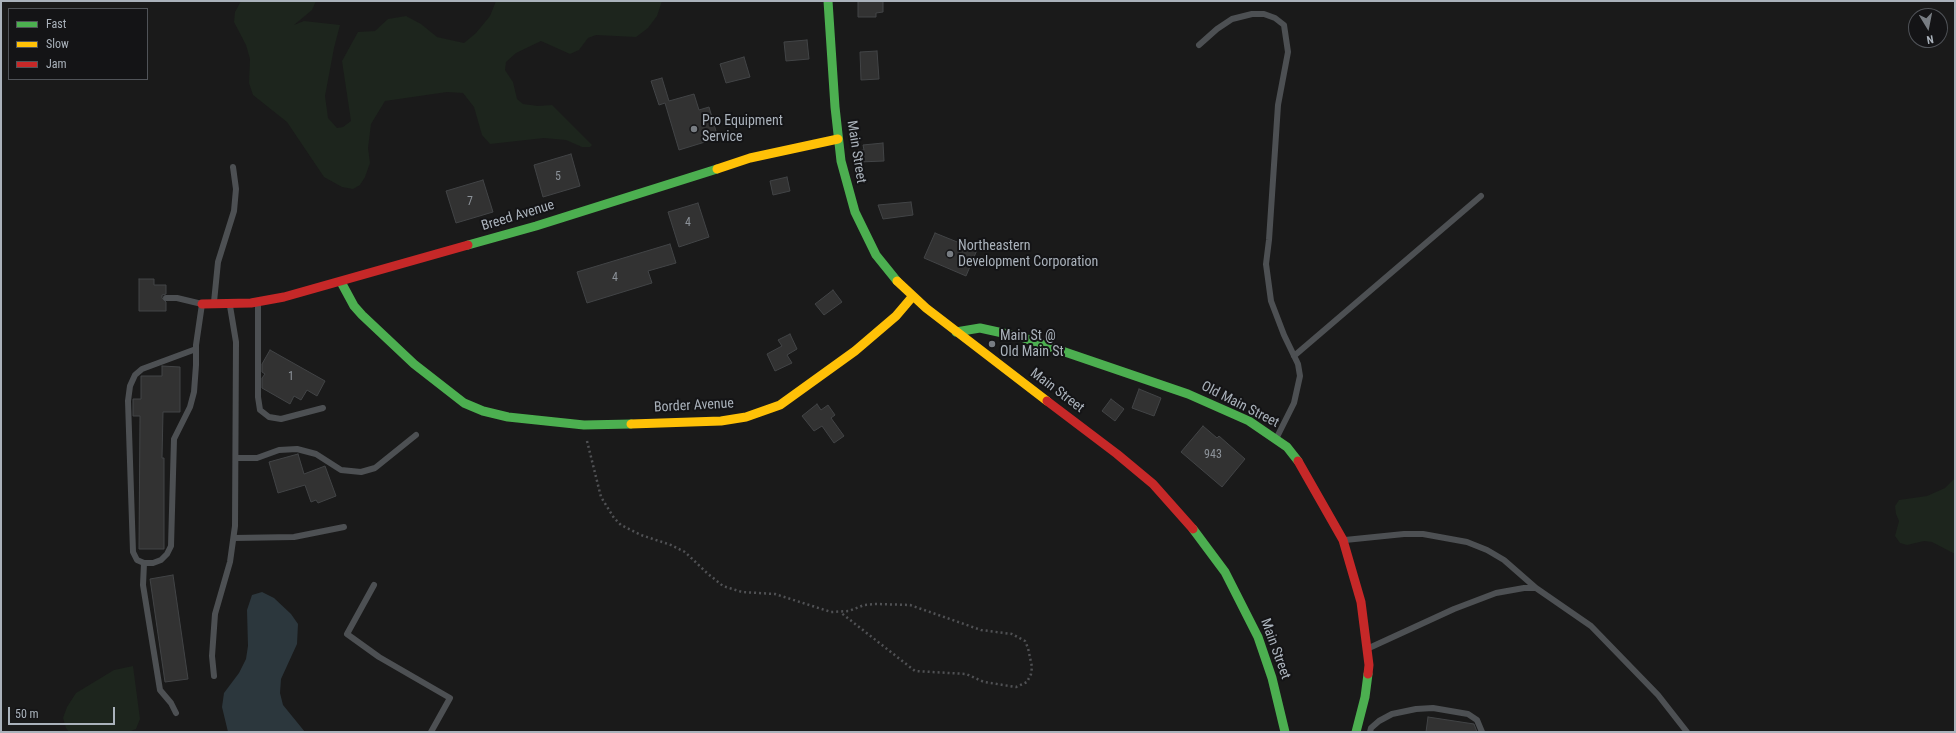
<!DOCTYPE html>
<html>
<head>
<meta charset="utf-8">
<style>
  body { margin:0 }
  #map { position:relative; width:1956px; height:733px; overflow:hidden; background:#1a1a1a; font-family:"Roboto Condensed",sans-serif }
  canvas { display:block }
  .frame { position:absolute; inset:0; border:2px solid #aab2bb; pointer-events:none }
  .legend { position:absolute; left:8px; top:8px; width:140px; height:72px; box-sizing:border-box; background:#141416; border:1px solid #505358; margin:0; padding:5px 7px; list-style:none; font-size:12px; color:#aab2bb }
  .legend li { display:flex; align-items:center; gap:8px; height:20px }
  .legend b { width:20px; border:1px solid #505358 }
  .north { position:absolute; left:1908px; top:8px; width:40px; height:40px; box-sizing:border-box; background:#141416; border:1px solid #505358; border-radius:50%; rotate:170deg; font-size:11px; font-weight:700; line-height:16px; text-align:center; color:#aab2bb }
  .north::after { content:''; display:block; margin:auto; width:14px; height:18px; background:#787d83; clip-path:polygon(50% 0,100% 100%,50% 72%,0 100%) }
  .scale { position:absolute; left:8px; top:707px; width:107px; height:18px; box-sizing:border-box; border:2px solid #aab2bb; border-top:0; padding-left:5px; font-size:12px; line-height:14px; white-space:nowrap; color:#aab2bb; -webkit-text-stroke:3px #141416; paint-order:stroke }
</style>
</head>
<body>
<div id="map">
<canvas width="1956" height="733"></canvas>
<div class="frame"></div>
<ul class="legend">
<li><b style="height:5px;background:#4caf50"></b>Fast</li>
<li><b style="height:5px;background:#ffc107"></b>Slow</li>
<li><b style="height:5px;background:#c62828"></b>Jam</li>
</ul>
<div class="north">N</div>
<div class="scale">50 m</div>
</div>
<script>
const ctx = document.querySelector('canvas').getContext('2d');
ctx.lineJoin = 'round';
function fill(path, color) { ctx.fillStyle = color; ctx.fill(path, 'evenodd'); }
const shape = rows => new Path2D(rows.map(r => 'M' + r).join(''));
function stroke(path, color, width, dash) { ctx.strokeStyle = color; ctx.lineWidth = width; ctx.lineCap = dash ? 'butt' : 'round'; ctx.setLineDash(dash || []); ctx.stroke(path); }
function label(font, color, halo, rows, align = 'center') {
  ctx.font = font + ' "Roboto Condensed",sans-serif'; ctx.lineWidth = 4; ctx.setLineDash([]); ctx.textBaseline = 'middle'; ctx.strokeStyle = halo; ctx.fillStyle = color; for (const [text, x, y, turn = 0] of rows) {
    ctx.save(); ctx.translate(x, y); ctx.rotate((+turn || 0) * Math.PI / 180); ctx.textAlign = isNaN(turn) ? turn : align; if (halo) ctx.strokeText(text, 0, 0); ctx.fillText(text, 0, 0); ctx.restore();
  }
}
fill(shape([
  [241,1,316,1,312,10,294,25,304,21,340,25,334,48,325,96,328,118,337,128,343,127,351,121,342,61,358,32,375,31,388,19,406,16,421,24,437,37,464,43,476,33,490,16,496,1,662,1,657,16,648,28,636,37,596,35,588,38,579,50,570,54,541,41,516,53,506,62,505,70,513,82,517,99,523,104,538,106,552,105,592,145,590,147,582,147,566,140,544,138,490,144,482,135,474,107,463,93,447,92,385,101,371,124,368,148,370,163,365,177,360,185,353,189,342,187,324,177,287,122,253,95,249,83,250,59,246,45,234,22,235,12],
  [1955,478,1955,554,1932,542,1924,541,1907,545,1900,543,1895,536,1899,521,1896,514,1895,506,1899,500,1927,496,1945,488],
  [133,666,140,719,136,729,128,732,69,732,66,728,63,718,67,707,76,693,114,670]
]), '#1d251d');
fill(shape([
  [262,592,274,598,291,614,298,624,297,644,281,679,280,693,283,705,305,732,228,732,222,707,224,693,239,673,246,659,248,646,247,610,252,595]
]), '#2c373d');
const building = shape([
  [858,1,883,1,883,12,876,13,876,17,858,17,858,1],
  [807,40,809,59,786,61,784,42,807,40],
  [877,51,879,79,861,80,860,52,877,51],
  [744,57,750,77,726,83,720,64,744,57],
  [662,78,669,101,694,94,699,110,709,107,718,138,679,150,665,103,659,105,651,81,662,78],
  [883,143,884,161,859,162,858,150,864,150,863,145,883,143],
  [571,154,580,186,543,197,534,165,571,154],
  [787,177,790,191,773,195,770,181,787,177],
  [483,180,493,212,456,223,446,191,483,180],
  [911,202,913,215,883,219,878,205,911,202],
  [698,203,709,237,679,247,668,212,698,203],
  [935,233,977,250,966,276,924,258,935,233],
  [670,244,676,263,648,271,652,283,587,303,577,272,670,244],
  [139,279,154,279,154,285,166,285,166,294,162,295,162,298,166,302,166,311,139,311,139,279],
  [833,290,842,302,824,315,815,304,833,290],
  [790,334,797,349,787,355,792,363,775,371,767,354,782,346,778,340,790,334],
  [270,350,325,381,317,396,307,390,301,400,294,396,290,404,262,388,262,378,265,374,262,372,262,364,270,350],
  [162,366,180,367,180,412,163,412,162,458,164,458,164,549,139,549,140,416,133,416,133,399,141,399,141,376,162,376,162,366],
  [1139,389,1161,398,1154,416,1132,408,1139,389],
  [1111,399,1124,409,1115,421,1102,411,1111,399],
  [817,404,821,410,828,405,835,415,831,418,844,436,834,443,822,426,814,431,802,416,817,404],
  [1203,426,1217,438,1219,436,1245,459,1222,487,1181,452,1203,426],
  [298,454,304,474,325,466,336,496,318,503,316,500,311,502,305,485,278,493,269,462,298,454],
  [173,575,188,679,165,682,150,579,173,575],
  [1428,717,1474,724,1477,732,1426,732,1428,717]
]);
fill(building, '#323232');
stroke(building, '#424446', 1);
stroke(shape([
  [587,441,601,497,614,518,621,525,641,535,671,545,685,552,707,573,723,586,742,592,775,594,831,612,849,611,864,605,876,604,910,605,981,630,1012,634,1025,641,1028,648,1032,667,1031,674,1027,682,1016,687,984,682,966,674,915,671,840,612]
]), '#505154', 2.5, [2, 3]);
stroke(shape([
  [1199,45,1217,29,1232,19,1252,14,1264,14,1275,18,1284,25,1288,52,1278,105,1269,240,1266,264,1271,301,1284,335,1298,364,1300,376,1294,403,1277,437],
  [166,298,177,298,202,304,196,345,196,365,194,392,190,407,174,439,171,546,167,554,161,560,153,563,144,563,137,560,133,552,128,401,130,386,135,375,142,369,196,349],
  [214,302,218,262,234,211,236,189,233,167],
  [258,304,258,397,260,410,269,417,281,419,323,408],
  [1294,356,1481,196],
  [236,458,257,458,279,450,297,449,316,454,341,470,361,472,375,468,416,435],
  [234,538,294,537,344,527],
  [1345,540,1404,534,1423,534,1467,542,1487,550,1504,560,1536,588,1524,588,1496,593,1454,609,1369,648],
  [144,563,143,585,160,690,171,703,176,713],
  [374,585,347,634,379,657,450,698,431,732],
  [1536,588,1591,626,1658,695,1687,732],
  [214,676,212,656,215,614,230,562,235,526,236,342,230,306],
  [1370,732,1371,728,1379,721,1392,714,1416,709,1433,708,1468,714,1477,720,1482,732]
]), '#4d5053', 6);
stroke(shape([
  [828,1,835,107,841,161,855,212,876,255,897,281],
  [468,245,536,226,717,169],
  [341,282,354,306,362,315,414,364,464,403,483,411,508,417,584,425,631,424],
  [956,332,980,328,1021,337,1188,394,1249,421,1287,447,1298,461],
  [1193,529,1225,572,1258,637,1272,678,1285,732],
  [1356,732,1365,697,1368,674]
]), '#4caf50', 9);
stroke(shape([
  [717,169,750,158,838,139],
  [897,281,926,308,1047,401],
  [631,424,721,421,746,417,780,405,855,351,896,316,913,296]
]), '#ffc107', 9);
stroke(shape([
  [202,304,251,303,284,297,468,245],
  [1047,401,1117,454,1153,484,1193,529],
  [1298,461,1343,540,1361,602,1369,665,1368,674]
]), '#c62828', 9);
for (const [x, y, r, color] of [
  [694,129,4,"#787d83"],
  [950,254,4,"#787d83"],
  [992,344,4,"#787d83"]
]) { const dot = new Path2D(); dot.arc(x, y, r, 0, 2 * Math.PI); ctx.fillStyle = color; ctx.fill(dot); stroke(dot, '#141416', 1.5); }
label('12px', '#8c9299', null, [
  ["5",558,177],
  ["7",470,202],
  ["4",688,223],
  ["4",615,278],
  ["1",291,377],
  ["943",1213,455]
]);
label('14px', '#aab2bb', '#141416', [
  ["Pro Equipment",702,121],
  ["Service",702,137],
  ["Northeastern",958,246],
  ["Development Corporation",958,262],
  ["Main St @",1000,336],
  ["Old Main St",1000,352]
], 'left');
label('14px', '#aab2bb', '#141416', [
  ["Main Street",856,152,81],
  ["Breed Avenue",518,216,-17],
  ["Main Street",1057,391,37],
  ["Old Main Street",1240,405,27],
  ["Border Avenue",694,406,-3],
  ["Main Street",1275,649,70]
]);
</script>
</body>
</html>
